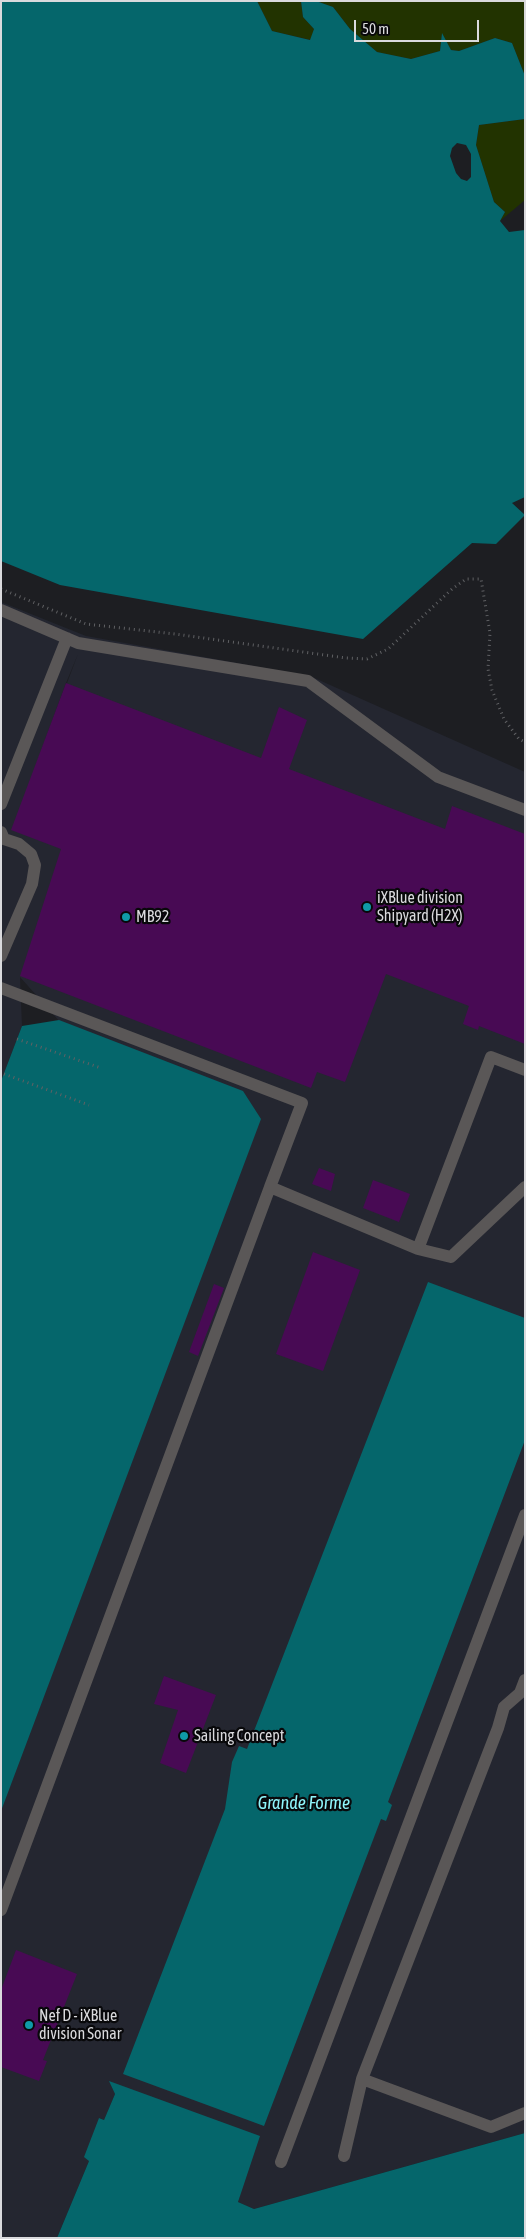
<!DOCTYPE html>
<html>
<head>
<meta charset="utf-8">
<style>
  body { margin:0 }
  #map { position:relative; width:526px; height:2239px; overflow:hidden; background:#1d1e22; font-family:"Asap Condensed",sans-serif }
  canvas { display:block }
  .frame { position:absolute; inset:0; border:2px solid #dadadd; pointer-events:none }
  .scale { position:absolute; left:354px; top:20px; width:125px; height:22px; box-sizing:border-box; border:2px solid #dadadd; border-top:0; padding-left:6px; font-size:15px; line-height:18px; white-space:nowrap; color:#dadadd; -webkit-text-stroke:4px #08080a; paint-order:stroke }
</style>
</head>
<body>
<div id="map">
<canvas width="526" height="2239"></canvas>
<div class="frame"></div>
<div class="scale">50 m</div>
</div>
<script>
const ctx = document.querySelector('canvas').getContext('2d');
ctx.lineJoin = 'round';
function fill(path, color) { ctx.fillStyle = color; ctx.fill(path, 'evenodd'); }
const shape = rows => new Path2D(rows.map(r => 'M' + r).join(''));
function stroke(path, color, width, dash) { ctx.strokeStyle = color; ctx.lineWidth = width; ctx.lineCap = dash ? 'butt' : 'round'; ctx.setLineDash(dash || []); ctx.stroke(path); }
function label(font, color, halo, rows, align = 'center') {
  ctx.font = font + ' "Asap Condensed",sans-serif'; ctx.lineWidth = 4.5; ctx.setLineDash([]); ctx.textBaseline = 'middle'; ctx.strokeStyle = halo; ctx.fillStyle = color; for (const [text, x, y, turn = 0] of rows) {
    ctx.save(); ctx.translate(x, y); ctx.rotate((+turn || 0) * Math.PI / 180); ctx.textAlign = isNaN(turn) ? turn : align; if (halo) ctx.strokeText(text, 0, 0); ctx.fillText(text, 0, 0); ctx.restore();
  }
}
fill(shape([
  [1,602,86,636,310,676,525,772,525,2133,254,2209,238,2202,243,2184,110,2082,115,2094,104,2120,100,2118,89,2161,57,2238,1,2238,1,1769,101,1068,20,977,22,1026,1,1081],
  [78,654,33,773,66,683]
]), '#242630');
fill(shape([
  [257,1,301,1,303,17,314,29,311,40,272,31],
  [316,1,525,1,525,76,512,43,495,38,459,51,451,50,442,34,440,51,411,59,377,52,350,29,333,7],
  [525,119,525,200,500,221,505,212,494,202,476,145,479,125]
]), '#230');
fill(shape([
  [1,1,257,1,272,31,310,40,314,29,303,17,301,1,316,1,333,7,350,29,377,52,411,59,440,51,442,33,451,50,459,51,495,38,512,43,525,76,525,119,479,125,476,145,494,202,505,212,500,221,509,232,525,230,525,497,512,503,525,515,496,544,472,543,363,639,60,585,1,561],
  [457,143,466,145,471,154,471,177,467,181,461,179,456,173,450,156,452,148],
  [59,1020,243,1091,261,1119,1,1811,1,1081,22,1026],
  [428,1282,525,1318,525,1440,388,1802,392,1805,386,1821,381,1819,264,2126,123,2074,225,1809,232,1762,239,1746,247,1749],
  [109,2081,260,2136,238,2202,254,2209,525,2133,525,2238,57,2238,89,2161,84,2157,99,2118,104,2120,115,2094]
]), '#05666b');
fill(shape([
  [66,683,261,758,279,707,307,720,289,769,445,829,452,806,525,834,525,1044,479,1026,478,1030,463,1024,469,1006,386,974,345,1082,317,1072,311,1088,20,976,61,849,11,830],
  [319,1168,335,1174,331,1191,312,1184],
  [373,1180,410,1194,399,1222,363,1208],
  [313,1252,360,1270,323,1371,276,1354],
  [214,1284,224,1288,198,1356,189,1352],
  [164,1676,216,1695,186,1773,160,1763,178,1710,154,1704],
  [16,1950,77,1974,43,2060,47,2061,39,2081,1,2067,1,1990]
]), '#480a54');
stroke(shape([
  [1,589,86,624,175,634,346,658,367,659,388,649,452,589,466,579,481,579,490,633,488,669,492,690,504,719,519,739,525,742],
  [17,1039,101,1068],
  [4,1074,89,1105]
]), '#606164', 3, [1, 4]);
stroke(shape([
  [1,610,78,643,308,681,438,777,525,810],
  [1,804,67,638],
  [1,832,4,839,19,844,31,854,35,865,32,884,1,956],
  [1,988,302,1103,270,1187],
  [418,1249,451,1257,525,1187],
  [1,1910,270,1187,418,1249,491,1057,525,1070],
  [362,2079,491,2127,525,2113],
  [344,2156,362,2079,498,1728,504,1707,520,1693,525,1680],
  [281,2162,525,1515]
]), '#5a5757', 12);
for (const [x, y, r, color] of [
  [367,907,5,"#0f9aa8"],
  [126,917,5,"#0f9aa8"],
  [184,1736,5,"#0f9aa8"],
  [29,2025,5,"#0f9aa8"]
]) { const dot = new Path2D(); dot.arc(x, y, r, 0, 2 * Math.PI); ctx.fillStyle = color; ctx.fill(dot); stroke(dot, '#08080a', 2); }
label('16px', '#dadadd', '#08080a', [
  ["iXBlue division",377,898],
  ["Shipyard (H2X)",377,916],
  ["MB92",136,917],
  ["Sailing Concept",194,1736],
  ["Nef D - iXBlue",39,2016],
  ["division Sonar",39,2034]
], 'left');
label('italic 18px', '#8ff5fb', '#08080a', [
  ["Grande Forme",304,1803]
]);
</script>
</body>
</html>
